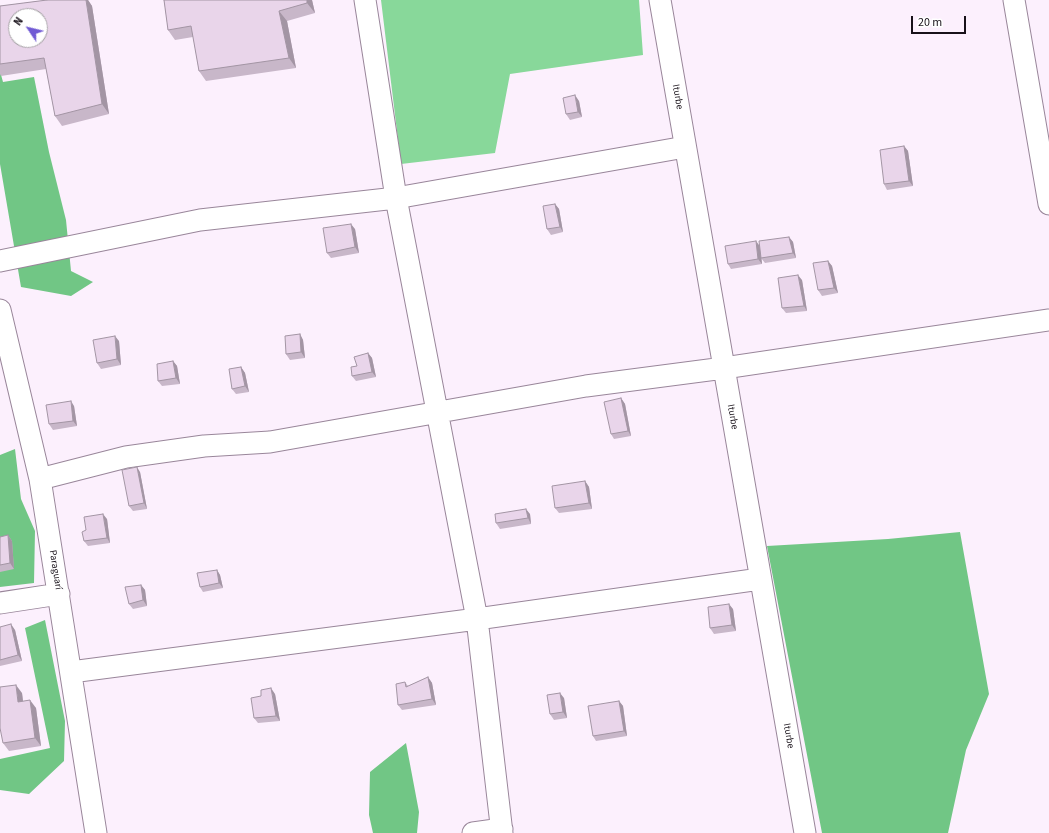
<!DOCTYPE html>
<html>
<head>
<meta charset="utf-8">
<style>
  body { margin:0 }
  #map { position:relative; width:1049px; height:833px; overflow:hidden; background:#fcf0fd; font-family:"Source Sans 3",sans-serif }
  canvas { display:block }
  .north { position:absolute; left:8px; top:8px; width:40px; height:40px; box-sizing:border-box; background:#fff; border:1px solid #a3a0a3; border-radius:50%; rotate:305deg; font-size:11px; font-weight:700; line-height:16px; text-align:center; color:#181119 }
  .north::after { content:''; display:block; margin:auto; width:14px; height:18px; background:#705ad4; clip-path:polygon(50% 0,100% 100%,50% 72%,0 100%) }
  .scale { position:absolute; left:911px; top:16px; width:55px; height:18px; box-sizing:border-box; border:2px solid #181119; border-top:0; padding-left:5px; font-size:12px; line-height:14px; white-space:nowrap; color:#181119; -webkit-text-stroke:3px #fff; paint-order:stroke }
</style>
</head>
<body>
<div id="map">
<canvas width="1049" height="833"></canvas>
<div class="north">N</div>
<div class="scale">20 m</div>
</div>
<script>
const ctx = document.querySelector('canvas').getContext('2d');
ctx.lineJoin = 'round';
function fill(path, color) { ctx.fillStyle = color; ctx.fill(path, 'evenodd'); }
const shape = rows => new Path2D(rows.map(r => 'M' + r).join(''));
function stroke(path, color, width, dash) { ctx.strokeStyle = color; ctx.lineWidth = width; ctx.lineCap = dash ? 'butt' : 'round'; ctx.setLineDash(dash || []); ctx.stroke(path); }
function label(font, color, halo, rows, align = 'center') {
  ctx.font = font + ' "Source Sans 3",sans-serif'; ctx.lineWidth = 3.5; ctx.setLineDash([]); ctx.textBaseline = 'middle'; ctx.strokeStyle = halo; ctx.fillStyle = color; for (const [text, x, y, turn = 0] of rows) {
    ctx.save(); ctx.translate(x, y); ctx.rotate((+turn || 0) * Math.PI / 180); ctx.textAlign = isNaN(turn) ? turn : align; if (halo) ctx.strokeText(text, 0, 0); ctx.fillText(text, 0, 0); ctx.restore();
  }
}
fill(shape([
  [381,0,639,0,643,55,510,74,495,153,401,164]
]), '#88d89a');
fill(shape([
  [0,71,3,82,34,77,49,152,66,220,71,271,93,282,71,296,21,287,0,164],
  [15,449,21,499,35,531,34,583,0,587,0,455],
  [960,532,989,694,966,750,948,833,822,833,767,546,888,539],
  [45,620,65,721,64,761,29,794,0,790,0,759,50,748,25,628],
  [406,743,419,812,417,833,373,833,369,815,370,772]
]), '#71c685');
const street = shape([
  [365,0,396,198,477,619,502,833],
  [660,0,805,833],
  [1014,0,1049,204],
  [0,261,200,220,396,198,685,147],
  [0,310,40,479,96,833],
  [40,479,126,457,204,446,270,442,586,386,724,368,1049,320],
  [0,603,59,594],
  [71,672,477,619,760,579],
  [473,833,502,829]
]);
stroke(street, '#99869a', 23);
stroke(street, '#fff', 21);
fill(shape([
  [47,0,88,0,92,6,109,114,62,126,55,116,46,69,1,76,0,74,0,6],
  [164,0,312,0,315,13,287,21,296,68,206,81,199,71,193,37,175,40,168,30],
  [579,101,582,117,570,120,566,114],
  [904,146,908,151,913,186,887,190,884,184],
  [555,204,559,209,563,232,551,235,547,229],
  [355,229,359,253,331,258,327,253],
  [789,237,793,242,796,258,765,263,761,258,761,253,762,264,731,269,728,264,756,241,760,246],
  [828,261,832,266,838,293,822,296,818,290],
  [802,280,807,311,786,313,782,308],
  [300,334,303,340,305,358,290,360,286,354],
  [119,341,121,365,101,369,97,363],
  [368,353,372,358,376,377,356,381,352,376,357,366],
  [173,361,177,366,180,384,162,386,158,381],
  [241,367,245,373,249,392,236,394,232,389],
  [621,398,625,404,631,436,614,439,611,434],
  [74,406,77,426,53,430,49,424],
  [140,472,147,509,133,511,129,506],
  [585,481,589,487,592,509,559,513,555,508],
  [530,514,531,524,500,529,496,523],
  [107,519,110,543,88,546,84,541],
  [8,535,12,541,14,569,0,572,0,537],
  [217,570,220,575,223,588,203,592,200,587],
  [141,585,145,590,147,606,133,609,129,604],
  [733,609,736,631,714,634,710,628],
  [0,627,15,630,22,661,0,666],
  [428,677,432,683,436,705,402,710,398,705,405,682,408,686],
  [22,693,23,701,36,708,41,746,9,751,3,743],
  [275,694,280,721,258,723,254,718],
  [564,698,567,718,554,720,550,714],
  [619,701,623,706,627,736,596,741,593,736]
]), '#c8b7c9');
fill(shape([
  [86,0,88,0,92,6,109,114,102,104],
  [307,0,312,0,315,13,307,3],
  [279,11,287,21,296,68,289,58],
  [575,95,579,101,582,117,578,112],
  [904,146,908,151,913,186,909,181],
  [555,204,559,209,563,232,560,227],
  [351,224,355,229,359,253,355,247],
  [789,237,793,242,796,258,793,253],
  [756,241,760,247,762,264,758,259],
  [828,261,832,266,838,293,834,288],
  [798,275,802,280,807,311,804,306],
  [300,334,303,340,305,358,301,352],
  [115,336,119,341,121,365,117,359],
  [368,353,372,358,376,377,372,372],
  [173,361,177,366,180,384,176,378],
  [241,367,245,373,249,392,245,386],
  [621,398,625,404,631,436,628,431],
  [71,401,74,406,77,426,73,421],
  [137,467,140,472,147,509,144,503],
  [585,481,589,487,592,509,589,503],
  [526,509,530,514,531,524,528,518],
  [103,514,107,519,110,543,107,538],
  [8,535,12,541,14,569,10,563],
  [217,570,220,575,223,588,219,583],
  [141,585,145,590,147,606,143,600],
  [729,604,733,609,736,631,732,625],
  [11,624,15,630,22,661,18,655],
  [428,677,432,683,436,705,432,699],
  [16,685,22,693,24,710,18,702],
  [271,688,275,694,280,721,276,716],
  [560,693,564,698,567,718,563,712],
  [30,700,36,708,41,746,35,738],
  [619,701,623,706,627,736,624,731]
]), '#a395a4');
const building = shape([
  [47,0,86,0,102,104,55,116,44,58,0,64,0,6,47,0],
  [16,16,40,16,40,40,16,40,16,16],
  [164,0,307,0,307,3,279,11,289,58,199,71,191,26,168,30,164,0],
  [575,95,578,112,566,114,563,98,575,95],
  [904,146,909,181,884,184,880,150,904,146],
  [555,204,560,227,547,229,543,206,555,204],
  [351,224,355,247,327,253,323,228,351,224],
  [789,237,793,253,761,258,759,241,789,237],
  [756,241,758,259,728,264,725,246,756,241],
  [828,261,834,288,818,290,813,263,828,261],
  [798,275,804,306,782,308,778,278,798,275],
  [300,334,301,352,286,354,285,336,300,334],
  [115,336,117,359,97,363,93,340,115,336],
  [368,353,372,372,352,376,351,367,357,366,354,357,368,353],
  [173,361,176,378,158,381,157,364,173,361],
  [241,367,245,386,232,389,229,369,241,367],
  [621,398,628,431,611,434,604,402,621,398],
  [71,401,73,421,49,424,46,405,71,401],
  [137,467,144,503,129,506,122,470,137,467],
  [585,481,589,503,555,508,552,486,585,481],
  [526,509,528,518,496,523,495,514,526,509],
  [103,514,107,538,84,541,82,532,86,530,84,517,103,514],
  [8,535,10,563,0,565,0,537,8,535],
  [217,570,219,583,200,587,197,573,217,570],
  [141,585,143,600,129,604,125,587,141,585],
  [729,604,732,625,710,628,708,607,729,604],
  [11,624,18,655,0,660,0,627,11,624],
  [428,677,432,699,398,705,396,684,405,682,406,687,428,677],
  [16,685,18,702,30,700,35,738,3,743,0,728,0,687,16,685],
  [271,688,276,716,254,718,251,698,261,696,261,690,271,688],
  [560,693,563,712,550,714,547,695,560,693],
  [619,701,624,731,593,736,588,706,619,701]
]);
fill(building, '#e9d5ea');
stroke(building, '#a395a4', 1);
label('10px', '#181119', '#fff', [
  ["Iturbe",677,97,80],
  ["Iturbe",732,417,80],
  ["Paraguarí",55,570,81],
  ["Iturbe",788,736,80]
]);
</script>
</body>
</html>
